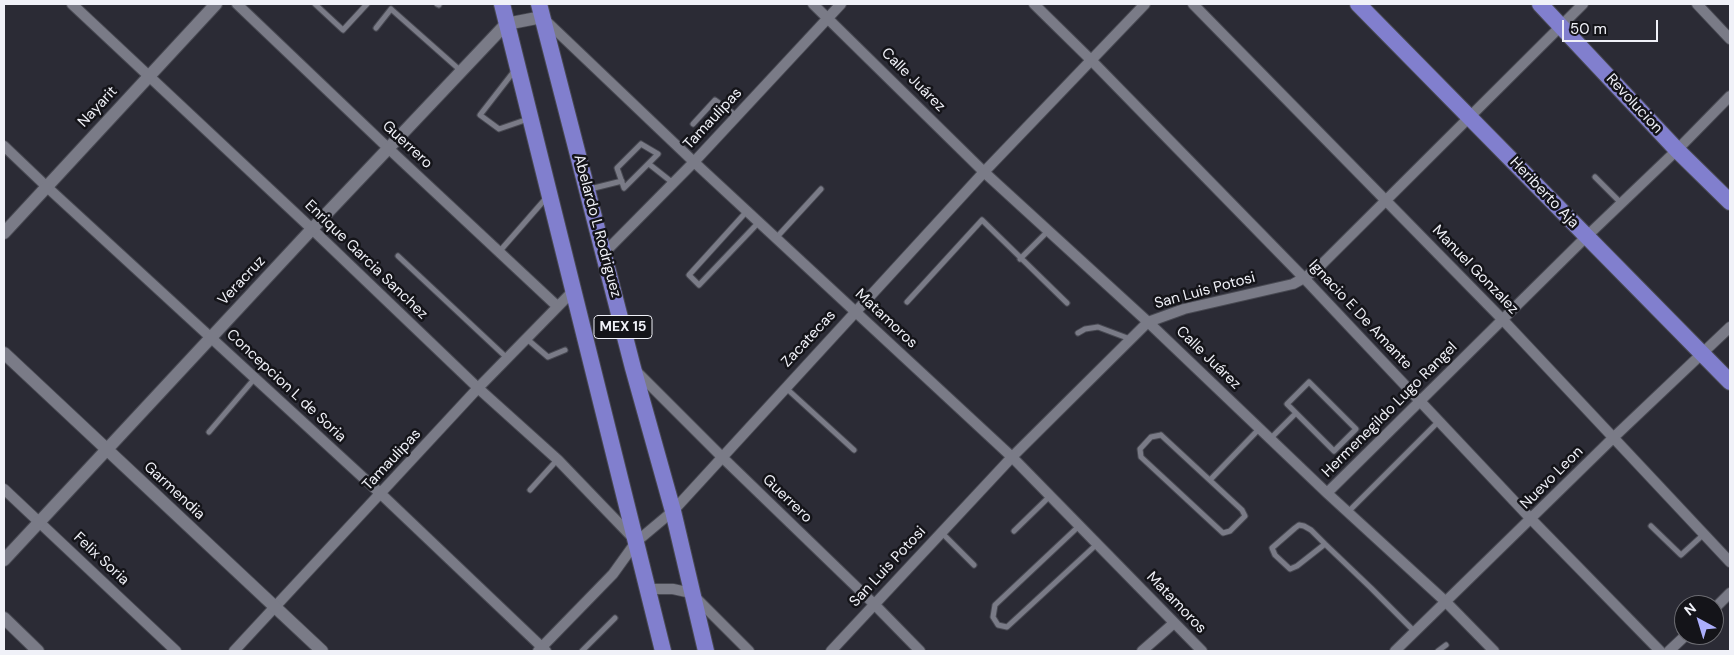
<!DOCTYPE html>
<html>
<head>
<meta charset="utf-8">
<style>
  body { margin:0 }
  #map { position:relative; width:1734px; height:655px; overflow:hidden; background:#2b2b35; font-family:"DM Sans",sans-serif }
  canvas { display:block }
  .frame { position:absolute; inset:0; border:5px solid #f0f1f8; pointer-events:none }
  .north { position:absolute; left:1674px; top:595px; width:50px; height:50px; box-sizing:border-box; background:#141419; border:1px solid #6c6c72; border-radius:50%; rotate:321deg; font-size:14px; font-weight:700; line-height:20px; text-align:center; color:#f0f1f8 }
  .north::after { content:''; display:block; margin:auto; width:18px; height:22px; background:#acaffb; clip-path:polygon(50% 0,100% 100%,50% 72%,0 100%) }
  .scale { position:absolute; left:1562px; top:20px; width:96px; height:22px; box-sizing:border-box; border:2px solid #f0f1f8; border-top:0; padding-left:6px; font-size:15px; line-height:18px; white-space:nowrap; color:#f0f1f8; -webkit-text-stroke:4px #141419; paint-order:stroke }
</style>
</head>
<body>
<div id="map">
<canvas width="1734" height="655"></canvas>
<div class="frame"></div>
<div class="north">N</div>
<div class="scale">50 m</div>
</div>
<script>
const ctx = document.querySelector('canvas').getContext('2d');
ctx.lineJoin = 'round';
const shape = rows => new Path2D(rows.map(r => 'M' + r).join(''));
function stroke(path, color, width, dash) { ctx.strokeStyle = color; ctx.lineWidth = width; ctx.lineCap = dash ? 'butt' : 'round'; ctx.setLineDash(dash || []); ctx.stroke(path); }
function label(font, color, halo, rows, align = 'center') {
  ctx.font = font + ' "DM Sans",sans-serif'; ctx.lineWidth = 5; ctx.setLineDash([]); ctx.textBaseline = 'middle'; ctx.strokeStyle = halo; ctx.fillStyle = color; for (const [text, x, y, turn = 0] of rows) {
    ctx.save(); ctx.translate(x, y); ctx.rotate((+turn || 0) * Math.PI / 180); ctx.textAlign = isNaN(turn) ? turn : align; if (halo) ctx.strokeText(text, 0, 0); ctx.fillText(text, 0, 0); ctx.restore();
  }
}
const service = shape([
  [315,4,343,30,367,4],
  [437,4,439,5],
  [376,28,391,9,461,71],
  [515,70,480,115,499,129,528,119],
  [693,124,715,100,737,116],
  [641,144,658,154,624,188,617,168,641,144],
  [649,164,673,183],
  [1595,177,1621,203],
  [590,189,622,181],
  [747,211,689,275,699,285,759,222],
  [776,238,821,189],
  [499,252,547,197],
  [398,256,507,358],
  [1020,259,1048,231],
  [907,302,982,220,1067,303],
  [1078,333,1085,329,1098,327,1130,339],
  [527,339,548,357,565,350],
  [1309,382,1356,429,1334,451,1287,404,1309,382],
  [786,388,854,450],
  [209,432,255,378],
  [1161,435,1242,510,1245,516,1230,531,1223,533,1141,457,1140,449,1151,437,1161,435],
  [1270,439,1296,413],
  [1210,480,1259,429],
  [530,490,557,460],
  [1348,512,1439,421],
  [1079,526,995,605,993,617,998,625,1007,627,1097,544],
  [1651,526,1681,555,1704,534],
  [1014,531,1050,496],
  [942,533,974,565],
  [1325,544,1297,566,1290,569,1275,555,1272,548,1295,528,1299,525,1304,526,1311,530,1325,544,1371,588,1415,632],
  [582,651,615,618],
  [1438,651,1446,645]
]);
const minor = shape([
  [72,4,312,229,478,388,558,460,634,539],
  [237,4,388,148,557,306],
  [813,4,984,172,1148,322,1327,493,1446,602,1494,651],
  [1034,4,1091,60,1304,278,1531,519,1660,651],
  [1193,4,1503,320,1730,562],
  [1697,4,1730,39],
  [544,19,694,162,1012,457,1202,651],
  [4,146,47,187,381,494,546,651],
  [604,253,694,162,841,4],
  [636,371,722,457,874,604,920,651],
  [4,489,176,651],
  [1327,493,1586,237,1677,150,1730,96],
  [647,589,673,589,691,593,749,651],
  [1714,609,1730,593],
  [234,651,478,388,573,291],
  [538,651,613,574,636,542,673,511,984,172,1145,4],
  [831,651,1012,457,1148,322,1184,309,1293,284,1304,278,1318,268,1583,4],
  [1142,651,1174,623],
  [1395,651,1613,438,1730,327],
  [1669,651,1686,635]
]);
const tertiary = shape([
  [4,233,216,4],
  [4,353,322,651],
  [4,560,312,229,506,24,542,17],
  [4,618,38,651]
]);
const primary = shape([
  [502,4,663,651],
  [539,4,633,368,673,511,706,651],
  [1358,4,1730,382],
  [1540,4,1677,150,1730,202]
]);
stroke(service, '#484952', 7);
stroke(minor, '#484952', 12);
stroke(tertiary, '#484952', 14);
stroke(primary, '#484952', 18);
stroke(service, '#7a7b87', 5);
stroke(minor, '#7a7b87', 10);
stroke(tertiary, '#7a7b87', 12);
stroke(primary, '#817fce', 16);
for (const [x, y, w] of [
  [623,327,58]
]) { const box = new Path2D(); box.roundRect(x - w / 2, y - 11.5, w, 23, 4); ctx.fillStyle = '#141419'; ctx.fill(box); stroke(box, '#f0f1f8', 1); }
label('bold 14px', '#f0f1f8', null, [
  ["MEX 15",623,327]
]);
label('15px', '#f0f1f8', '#141419', [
  ["Calle Juárez",913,80,45],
  ["Revolucion",1634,104,47],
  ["Nayarit",98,107,-47],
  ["Tamaulipas",713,119,-47],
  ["Guerrero",407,145,43],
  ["Heriberto Aja",1544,193,46],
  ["Abelardo L Rodriguez",597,226,75],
  ["Enrique Garcia Sanchez",366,260,44],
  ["Manuel Gonzalez",1475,270,46],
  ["Veracruz",242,281,-47],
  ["San Luis Potosi",1205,291,-15],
  ["Ignacio E De Amante",1360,315,47],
  ["Matamoros",886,319,43],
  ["Zacatecas",809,339,-47],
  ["Calle Juárez",1208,358,44],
  ["Concepcion L de Soria",286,386,43],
  ["Hermenegildo Lugo Rangel",1390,410,-45],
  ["Tamaulipas",392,460,-47],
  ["Nuevo Leon",1552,478,-45],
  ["Garmendia",174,491,43],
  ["Guerrero",787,499,44],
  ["Felix Soria",101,559,43],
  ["San Luis Potosi",888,567,-47],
  ["Matamoros",1176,603,46]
]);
</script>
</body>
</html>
